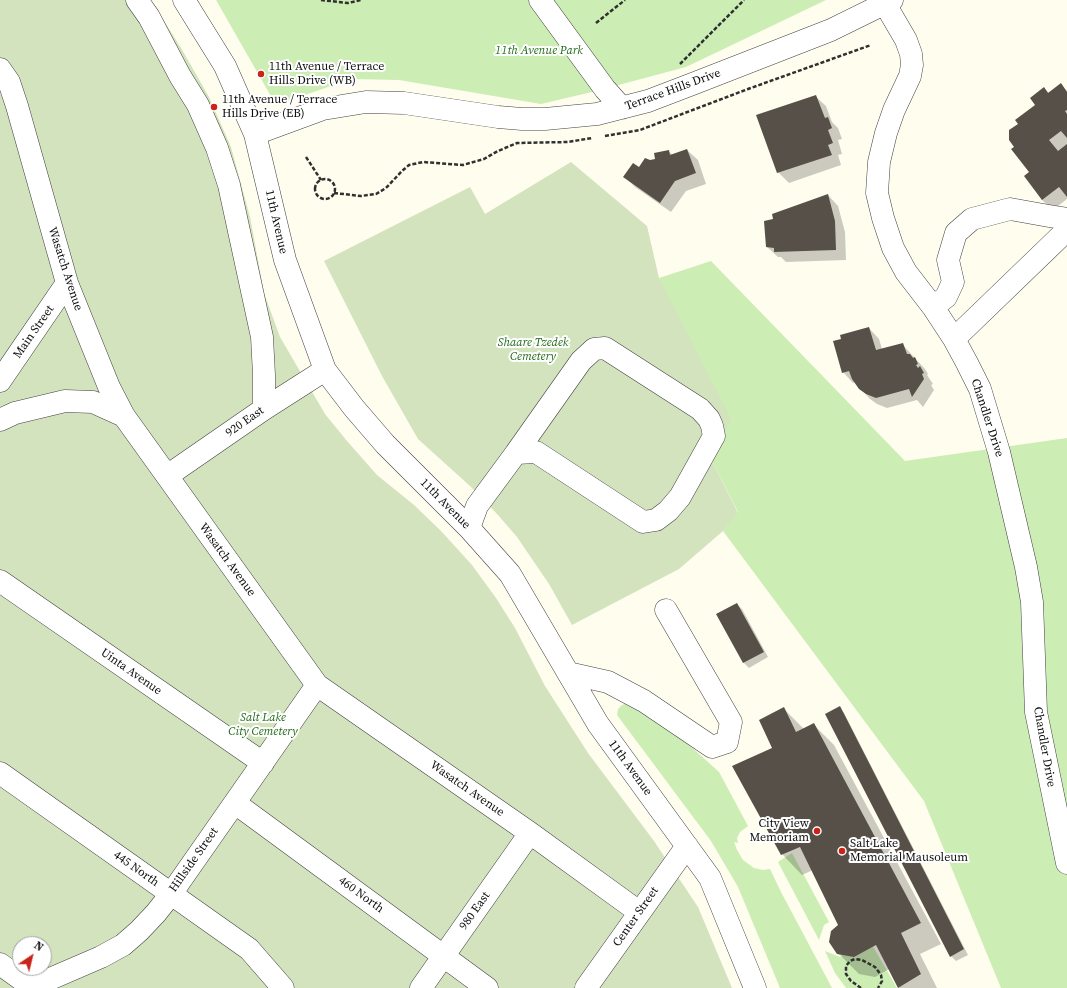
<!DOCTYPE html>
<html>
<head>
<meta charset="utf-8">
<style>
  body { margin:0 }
  #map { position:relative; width:1067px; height:988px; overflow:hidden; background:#fffdee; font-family:"Source Serif 4",serif }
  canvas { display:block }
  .north { position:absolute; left:12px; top:936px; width:40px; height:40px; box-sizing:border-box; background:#fff; border:1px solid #9f9f9f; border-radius:50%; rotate:35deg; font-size:11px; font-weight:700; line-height:16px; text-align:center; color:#0e0e0e }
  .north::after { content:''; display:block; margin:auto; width:14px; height:18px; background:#c9231a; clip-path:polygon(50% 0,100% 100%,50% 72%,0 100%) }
</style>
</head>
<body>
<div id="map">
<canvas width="1067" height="988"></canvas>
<div class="north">N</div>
</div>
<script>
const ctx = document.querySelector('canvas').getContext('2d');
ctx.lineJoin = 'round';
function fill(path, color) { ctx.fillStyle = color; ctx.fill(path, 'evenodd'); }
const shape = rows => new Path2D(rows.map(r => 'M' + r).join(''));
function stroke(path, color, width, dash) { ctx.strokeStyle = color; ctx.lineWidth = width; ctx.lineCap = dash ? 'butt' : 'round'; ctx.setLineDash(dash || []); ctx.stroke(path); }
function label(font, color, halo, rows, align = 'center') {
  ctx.font = font + ' "Source Serif 4",serif'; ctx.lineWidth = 4; ctx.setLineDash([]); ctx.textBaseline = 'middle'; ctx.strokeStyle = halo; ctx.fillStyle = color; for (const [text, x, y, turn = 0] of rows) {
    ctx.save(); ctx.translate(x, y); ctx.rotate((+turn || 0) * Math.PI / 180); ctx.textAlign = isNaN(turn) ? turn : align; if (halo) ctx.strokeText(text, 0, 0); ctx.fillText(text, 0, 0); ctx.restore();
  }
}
fill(shape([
  [216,0,826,0,686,67,596,91,541,104,399,80,351,79,276,105],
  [711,261,905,461,1067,438,1067,988,1001,988,924,801,723,531,738,512,711,459,659,278],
  [627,703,687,743,719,772,748,826,740,832,737,838,738,843,734,842,737,850,743,860,754,868,763,870,770,869,781,892,832,988,780,988,738,887,711,841,617,715,618,709,622,705],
  [792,853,829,922,824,925,819,940,778,862],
  [871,943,897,988,846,988,835,973,825,951,840,957,846,952]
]), '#ccedb4');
fill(shape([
  [0,0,151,0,181,48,209,97,231,147,250,217,264,293,280,337,325,414,347,441,377,475,414,505,441,531,472,565,496,598,515,628,545,686,588,753,654,841,698,907,732,988,0,988],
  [20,944,44,944,44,968,20,968],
  [571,162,647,226,659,278,731,419,711,459,738,513,723,531,679,569,572,625,549,584,517,537,498,515,470,486,418,439,382,376,324,261,470,187,485,214]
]), '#d3e3bd');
fill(shape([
  [1061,84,1067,91,1067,199,1053,210,1042,200,1025,176,1030,172,1015,147,1019,124,1036,105,1044,88,1049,93],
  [815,96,826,106,832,122,838,128,842,139,838,140,842,154,838,155,841,165,789,183,778,172],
  [687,150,698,160,706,184,686,191,671,212,635,187,625,177,650,162,656,159,668,151,673,155],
  [828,195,838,206,845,232,846,260,786,262,781,257,778,257,767,247,774,220],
  [869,328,879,339,882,349,902,344,925,369,928,374,927,375,933,384,931,385,934,390,923,407,917,400,887,408,877,404,870,399,855,382,853,383,843,372],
  [737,604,742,609,768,657,749,668,744,663,717,615],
  [783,708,804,729,813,724,834,745,941,944,920,954,937,988,899,988,889,969,875,977,859,974,838,953,840,925,813,870,802,875,782,854,773,748],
  [839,708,844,713,968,955,956,961,951,956]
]), '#0003');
fill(shape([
  [1061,83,1067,92,1067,110,1065,111,1067,114,1067,138,1061,131,1049,140,1058,151,1067,144,1067,197,1059,187,1042,200,1024,176,1029,172,1011,149,1014,147,1009,140,1009,130,1018,124,1015,120,1035,105,1030,98,1044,87,1048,93],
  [816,95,825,118,828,117,832,128,828,130,833,143,828,145,832,155,777,173,756,115],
  [687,149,696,173,675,181,660,203,623,177,633,163,639,167,645,158,650,160,655,159,654,153,669,150,670,155],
  [828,194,835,221,836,250,774,252,774,248,766,247,764,221,773,219,772,214],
  [869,327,876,350,903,343,907,354,910,354,913,358,915,357,918,364,916,365,918,368,920,366,924,373,922,374,924,379,912,397,909,389,876,398,866,394,859,389,852,379,849,371,842,373,833,341,841,339,840,335],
  [737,603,764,652,743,663,716,614],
  [840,706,964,949,950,957,825,714],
  [784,707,796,732,814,723,921,923,901,933,921,974,898,988,876,945,854,957,837,954,829,942,831,931,838,925,800,847,781,855,732,766,772,748,759,720]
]), '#575049');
const minor = shape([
  [137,0,149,17,180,76,198,105,217,148,229,185,262,337,264,375,264,409],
  [184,0,225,66,255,134,285,260,325,370,354,408,385,444,469,528,510,574,598,724,710,878,755,988],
  [540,0,605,89,622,108],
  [885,4,906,40,911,54,912,65,910,76,894,110,886,133,879,162,877,193,883,218,893,248,906,272,933,307,954,339,967,363,980,389,999,452,1026,567,1032,602,1036,712,1067,863],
  [0,69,9,82,17,106,67,283,109,387,124,416,317,685,530,833,639,912],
  [255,134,323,109,366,102,404,103,498,117,522,119,545,119,597,114,648,101,695,83,831,30,892,0],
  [933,307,946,297,953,282,948,260,956,233,972,219,1010,209,1049,216,1067,219],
  [954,339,1067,230],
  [0,381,67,283],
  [0,420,15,413,65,401,93,402,124,416],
  [167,476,264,409,325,370],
  [469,528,477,506,516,453,536,452,643,522,656,520,668,511,680,497,714,436,712,426,709,419,700,409,605,348,594,349,581,361,516,453],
  [0,581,263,763],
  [568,673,608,682,644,701,712,747,727,742,731,722,666,610],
  [0,773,249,949,283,988],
  [235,803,487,988],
  [0,964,32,987],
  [29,988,101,957,123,945,139,931,156,913,171,894,317,685],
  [421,988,530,833],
  [586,988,687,846]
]);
stroke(minor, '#414141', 23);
stroke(shape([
  [321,0,348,3,361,0],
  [596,23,625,0],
  [680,64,744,0],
  [605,136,640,130,748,89,871,45],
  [306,157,321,180],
  '315 189a10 10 0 1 1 20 0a10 10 0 1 1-20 0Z',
  [334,193,361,196,376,194,386,188,402,171,409,165,423,162,463,165,484,159,498,151,517,143,568,142,592,138],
  [861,988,851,981,846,974,846,966,850,961,855,959,862,960,875,967,881,975,882,981,878,988]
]), '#303030', 2.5, [4, 2]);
stroke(minor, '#fff', 22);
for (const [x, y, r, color] of [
  [261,74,4,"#c9231a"],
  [214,107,4,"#c9231a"],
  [817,831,4,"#c9231a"],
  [842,851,4,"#c9231a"]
]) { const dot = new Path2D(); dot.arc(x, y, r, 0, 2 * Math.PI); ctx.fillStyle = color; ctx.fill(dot); stroke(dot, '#fff', 1.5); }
label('italic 12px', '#226b18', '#fff', [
  ["11th Avenue Park",539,51],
  ["Shaare Tzedek",533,343],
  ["Cemetery",533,357],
  ["Salt Lake",263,718],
  ["City Cemetery",263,732]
]);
label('12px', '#0e0e0e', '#fff', [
  ["11th Avenue / Terrace",269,67],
  ["Hills Drive (WB)",269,81],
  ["11th Avenue / Terrace",222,100],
  ["Hills Drive (EB)",222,114],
  ["City View",809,824,"right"],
  ["Memoriam",809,838,"right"],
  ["Salt Lake",850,844],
  ["Memorial Mausoleum",850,858]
], 'left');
label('12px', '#0e0e0e', '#fff', [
  ["Terrace Hills Drive",673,90,-20],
  ["11th Avenue",276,222,77],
  ["Wasatch Avenue",65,269,72],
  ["Main Street",34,332,-55],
  ["Chandler Drive",987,418,72],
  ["920 East",245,422,-35],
  ["11th Avenue",445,504,45],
  ["Wasatch Avenue",227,560,54],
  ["Uinta Avenue",131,672,35],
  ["Chandler Drive",1044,747,80],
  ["11th Avenue",630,768,54],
  ["Wasatch Avenue",467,789,35],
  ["Hillside Street",194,860,-55],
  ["445 North",136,869,35],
  ["460 North",361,895,36],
  ["980 East",475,911,-55],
  ["Center Street",636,917,-55]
]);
</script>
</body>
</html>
